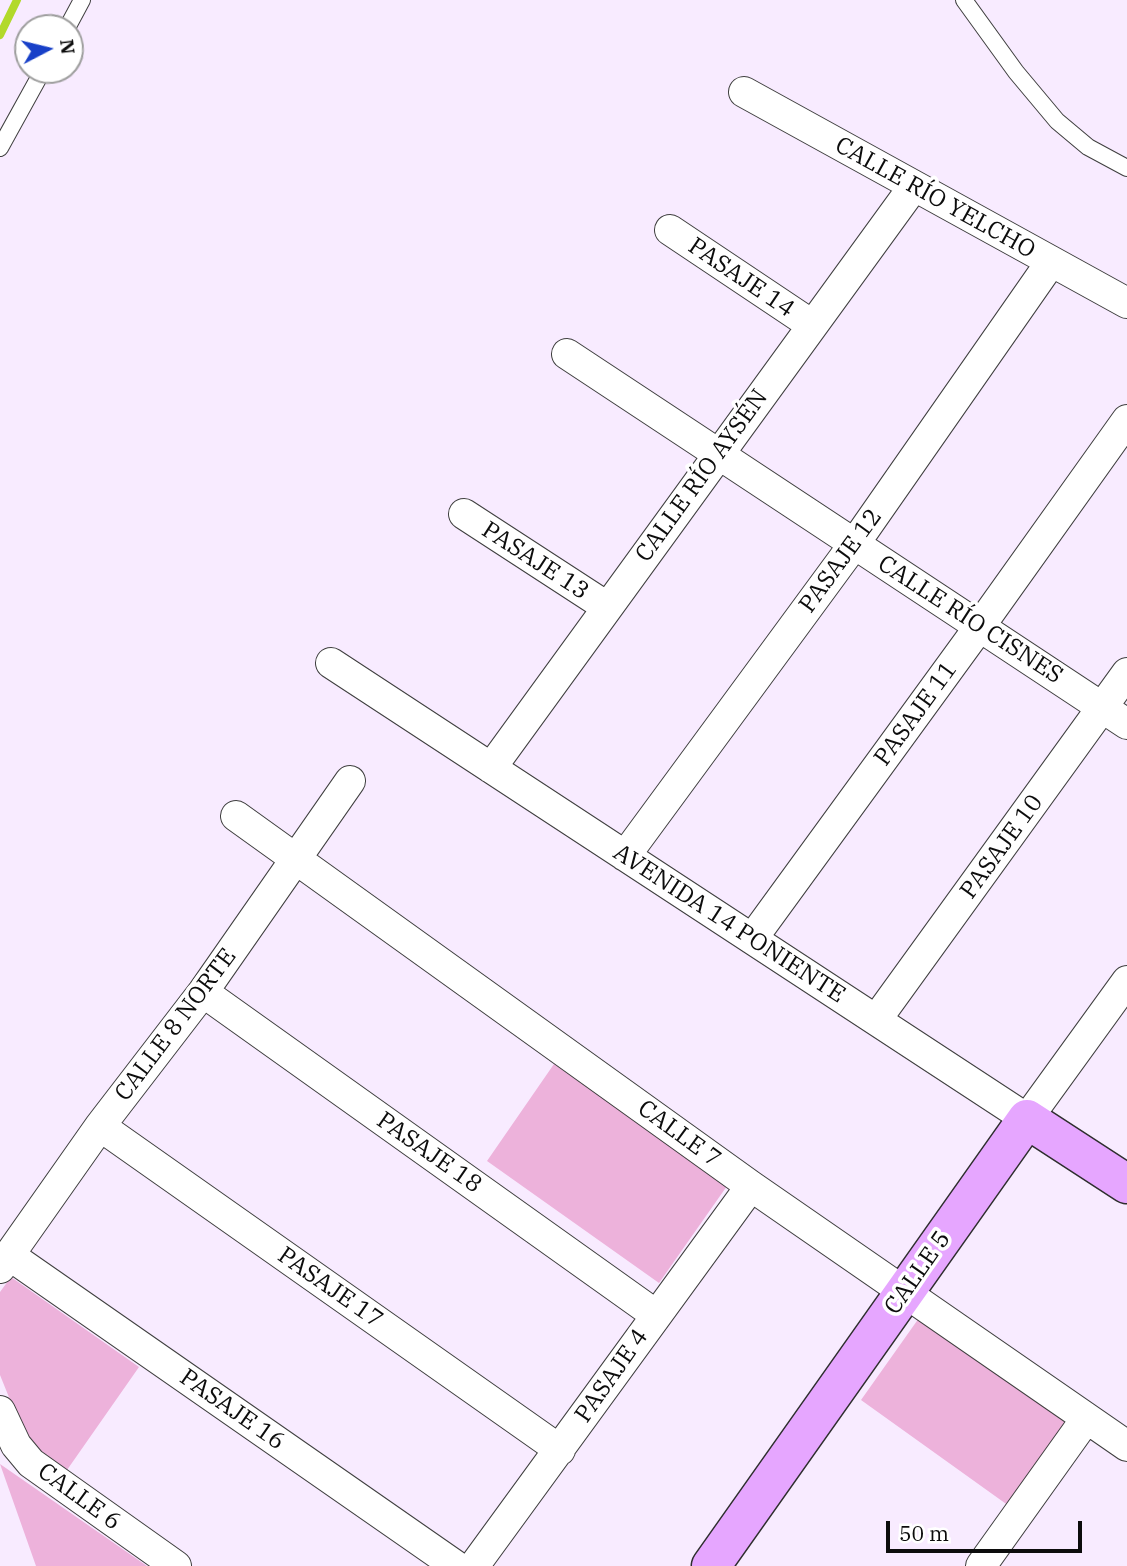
<!DOCTYPE html>
<html>
<head>
<meta charset="utf-8">
<style>
  body { margin:0 }
  #map { position:relative; width:1127px; height:1566px; overflow:hidden; background:#f8ebff; font-family:"IBM Plex Serif",serif }
  canvas { display:block }
  .north { position:absolute; left:14px; top:14px; width:70px; height:70px; box-sizing:border-box; background:#fff; border:2px solid #9e9e9e; border-radius:50%; rotate:83deg; font-size:19px; font-weight:700; line-height:28px; text-align:center; color:#0c0c0c }
  .north::after { content:''; display:block; margin:auto; width:24px; height:32px; background:#1840c8; clip-path:polygon(50% 0,100% 100%,50% 72%,0 100%) }
  .scale { position:absolute; left:886px; top:1521px; width:196px; height:32px; box-sizing:border-box; border:4px solid #0c0c0c; border-top:0; padding-left:9px; font-size:21px; line-height:24px; white-space:nowrap; color:#0c0c0c; -webkit-text-stroke:5px #fff; paint-order:stroke }
</style>
</head>
<body>
<div id="map">
<canvas width="1127" height="1566"></canvas>
<div class="north">N</div>
<div class="scale">50 m</div>
</div>
<script>
const ctx = document.querySelector('canvas').getContext('2d');
ctx.lineJoin = 'round';
function fill(path, color) { ctx.fillStyle = color; ctx.fill(path, 'evenodd'); }
const shape = rows => new Path2D(rows.map(r => 'M' + r).join(''));
function stroke(path, color, width, dash) { ctx.strokeStyle = color; ctx.lineWidth = width; ctx.lineCap = dash ? 'butt' : 'round'; ctx.setLineDash(dash || []); ctx.stroke(path); }
function label(font, color, halo, rows, align = 'center') {
  ctx.font = font + ' "IBM Plex Serif",serif'; ctx.lineWidth = 7; ctx.setLineDash([]); ctx.textBaseline = 'middle'; ctx.strokeStyle = halo; ctx.fillStyle = color; for (const [text, x, y, turn = 0] of rows) {
    ctx.save(); ctx.translate(x, y); ctx.rotate((+turn || 0) * Math.PI / 180); ctx.textAlign = isNaN(turn) ? turn : align; if (halo) ctx.strokeText(text, 0, 0); ctx.fillText(text, 0, 0); ctx.restore();
  }
}
fill(shape([
  [554,1064,727,1186,659,1283,487,1161],
  [11,1277,139,1367,67,1470,41,1451,21,1427,0,1375,0,1292],
  [919,1318,1068,1424,1009,1506,861,1400],
  [0,1464,147,1566,36,1566]
]), '#edb2db');
stroke(shape([
  [0,35,17,0]
]), '#b2d92b', 8);
const lane = shape([
  [964,0,1016,72,1057,121,1088,147,1127,168],
  [67,28,82,0],
  [0,148,43,70]
]);
const street = shape([
  [744,92,1127,303],
  [670,230,812,325],
  [567,354,1127,724],
  [464,514,607,607],
  [331,663,1027,1119,1127,981],
  [491,768,914,186],
  [236,816,751,1186,1127,1446],
  [625,856,855,543,1051,262],
  [752,939,980,626,1127,420],
  [203,992,656,1315],
  [876,1020,1127,673],
  [100,1126,560,1450],
  [9,1255,456,1566],
  [0,1268,100,1126,203,992,350,781],
  [0,1411,16,1445,31,1463,176,1566],
  [474,1566,751,1186],
  [981,1566,1086,1419]
]);
const secondary = shape([
  [711,1566,1027,1119,1127,1184]
]);
stroke(lane, '#3f3f3f', 18);
stroke(street, '#3f3f3f', 32);
stroke(secondary, '#2e2e2e', 41);
stroke(lane, '#fff', 16);
stroke(street, '#fff', 30);
stroke(secondary, '#e6a6ff', 38);
label('24px', '#0c0c0c', '#fff', [
  ["CALLE RÍO YELCHO",935,198,29],
  ["PASAJE 14",741,278,34],
  ["CALLE RÍO AYSÉN",702,476,-54],
  ["PASAJE 13",535,561,33],
  ["PASAJE 12",841,561,-54],
  ["CALLE RÍO CISNES",970,620,33],
  ["PASAJE 11",916,714,-54],
  ["PASAJE 10",1002,847,-54],
  ["AVENIDA 14 PONIENTE",729,924,33],
  ["CALLE 8 NORTE",176,1025,-53],
  ["CALLE 7",679,1134,36],
  ["PASAJE 18",429,1153,35],
  ["CALLE 5",918,1273,-55],
  ["PASAJE 17",330,1288,35],
  ["PASAJE 4",612,1376,-55],
  ["PASAJE 16",232,1410,35],
  ["CALLE 6",79,1497,36]
]);
</script>
</body>
</html>
